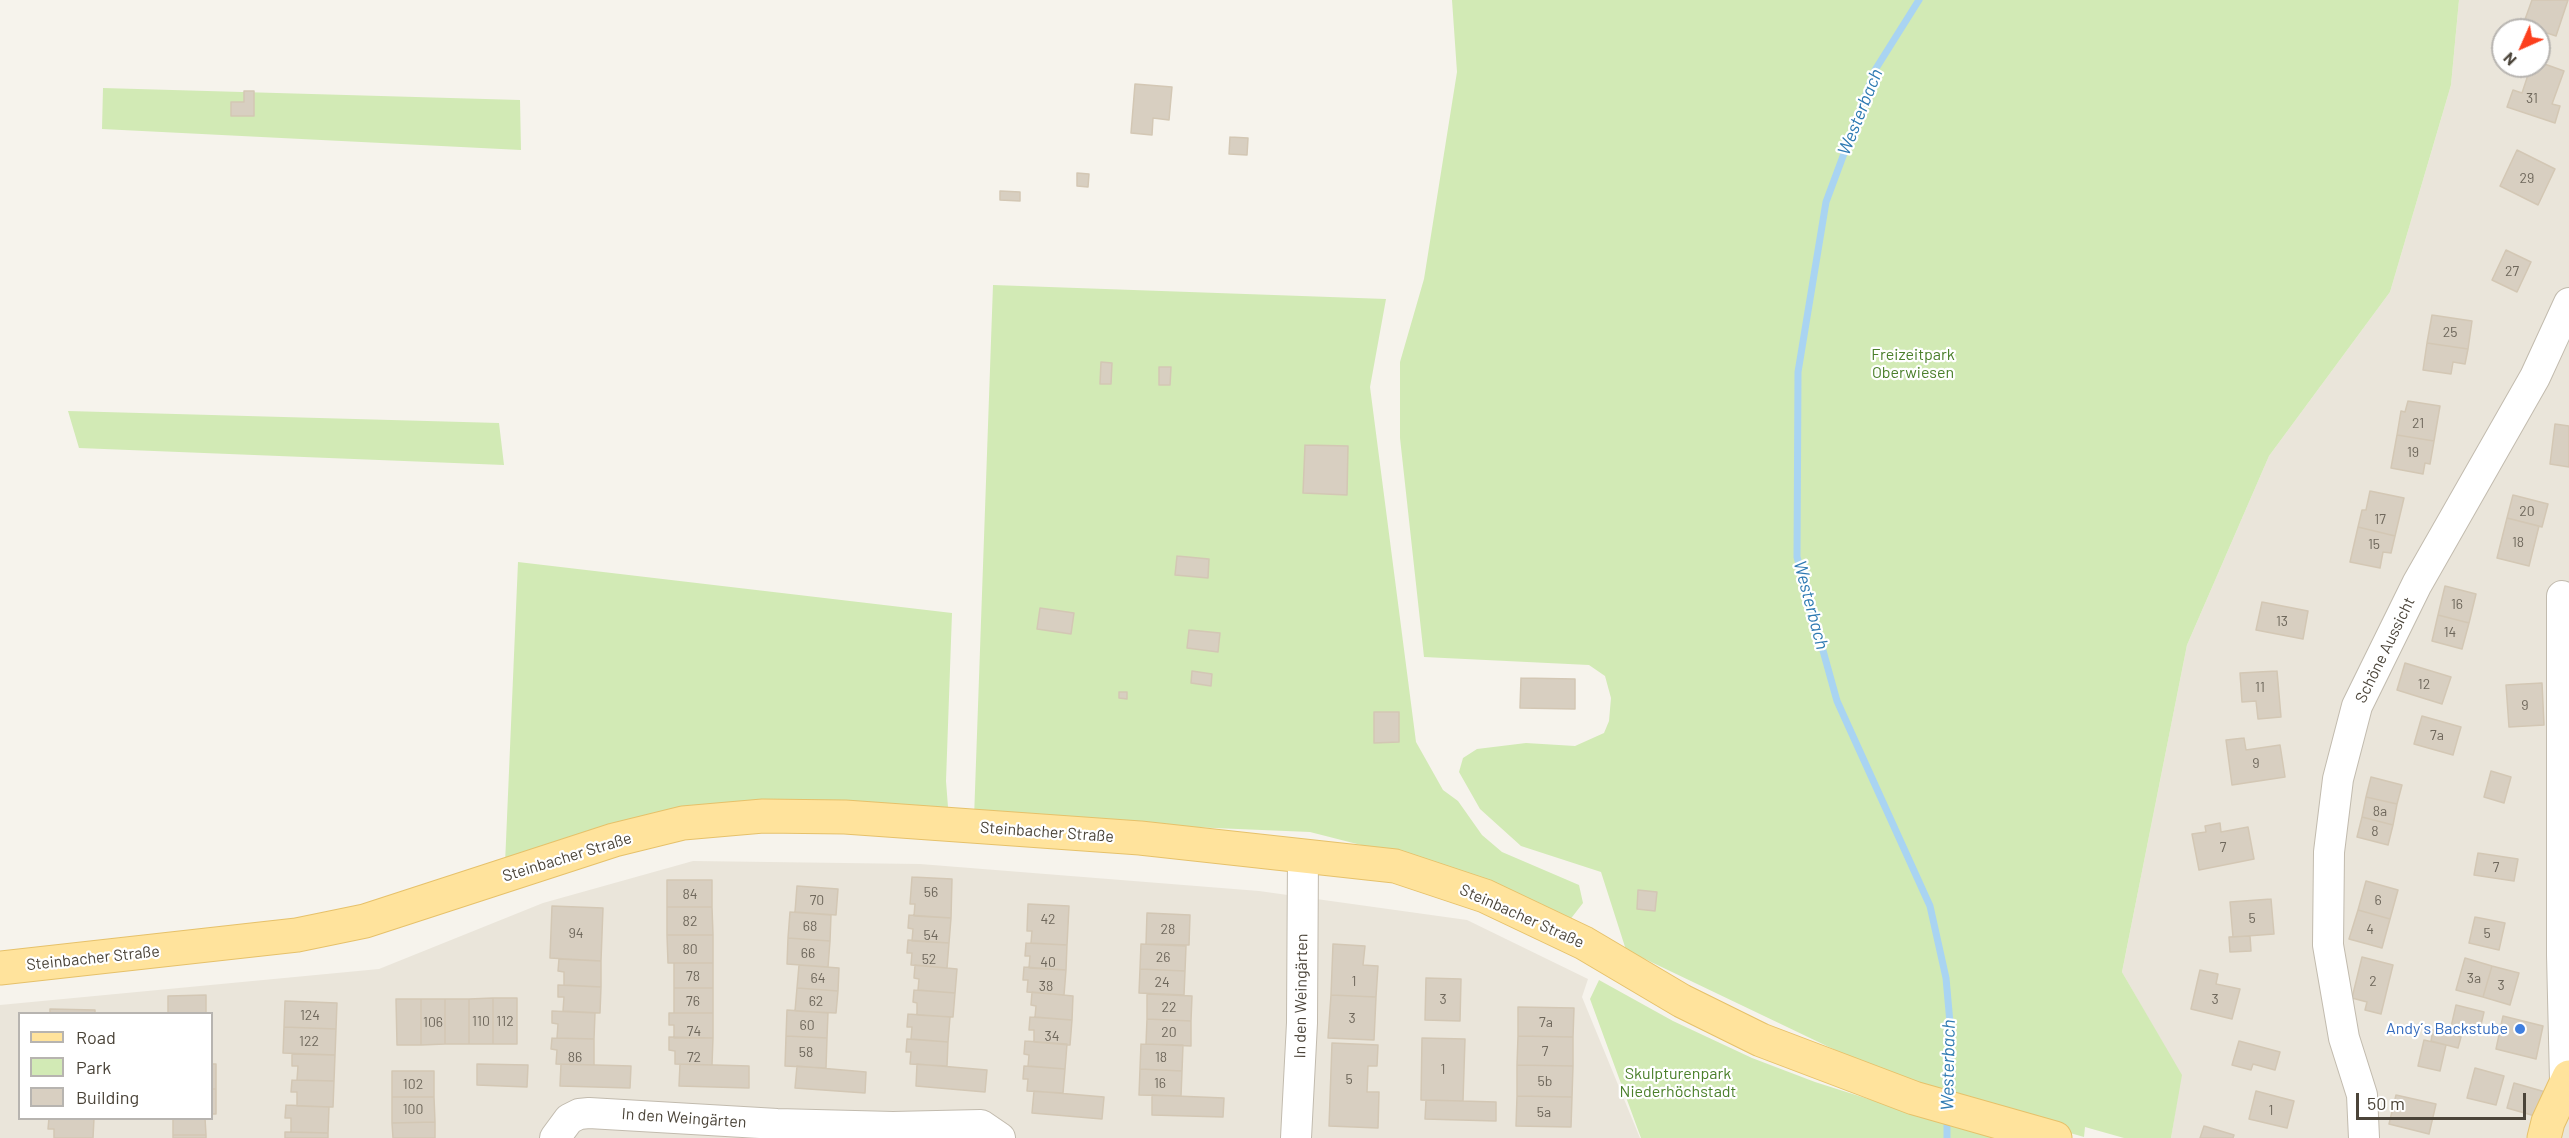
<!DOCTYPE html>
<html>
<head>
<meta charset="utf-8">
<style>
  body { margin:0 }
  #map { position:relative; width:2569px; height:1138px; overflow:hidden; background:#f6f3ec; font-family:Barlow,sans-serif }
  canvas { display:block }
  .legend { position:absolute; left:18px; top:1012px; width:195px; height:108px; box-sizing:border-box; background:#fff; border:2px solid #b7b4b0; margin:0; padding:8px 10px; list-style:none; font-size:18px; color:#4b4439 }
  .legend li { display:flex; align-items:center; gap:12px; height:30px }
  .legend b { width:30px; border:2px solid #b7b4b0 }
  .north { position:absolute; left:2491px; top:18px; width:60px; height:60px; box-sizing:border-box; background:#fff; border:2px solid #b7b4b0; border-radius:50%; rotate:225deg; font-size:16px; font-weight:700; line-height:24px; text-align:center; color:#4b4439 }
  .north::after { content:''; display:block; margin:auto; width:21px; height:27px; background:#fc3f1d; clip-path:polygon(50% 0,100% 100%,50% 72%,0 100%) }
  .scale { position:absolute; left:2356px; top:1093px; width:170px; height:27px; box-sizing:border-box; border:3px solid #4b4439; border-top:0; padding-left:8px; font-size:18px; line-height:21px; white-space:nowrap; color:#4b4439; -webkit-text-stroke:4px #fff; paint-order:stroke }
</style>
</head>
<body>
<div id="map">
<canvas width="2569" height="1138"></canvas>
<ul class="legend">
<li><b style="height:8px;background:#ffe39c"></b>Road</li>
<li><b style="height:16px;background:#d2eab5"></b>Park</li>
<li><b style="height:16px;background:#d8cfc1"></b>Building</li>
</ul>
<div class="north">N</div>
<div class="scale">50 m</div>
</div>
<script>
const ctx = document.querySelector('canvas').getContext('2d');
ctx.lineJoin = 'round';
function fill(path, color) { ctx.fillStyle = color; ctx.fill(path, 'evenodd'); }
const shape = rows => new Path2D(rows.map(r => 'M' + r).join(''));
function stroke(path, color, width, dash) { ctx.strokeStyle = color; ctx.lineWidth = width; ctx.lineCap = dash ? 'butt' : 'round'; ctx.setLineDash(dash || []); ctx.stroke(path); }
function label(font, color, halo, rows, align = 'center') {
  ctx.font = font + ' Barlow,sans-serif'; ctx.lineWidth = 4.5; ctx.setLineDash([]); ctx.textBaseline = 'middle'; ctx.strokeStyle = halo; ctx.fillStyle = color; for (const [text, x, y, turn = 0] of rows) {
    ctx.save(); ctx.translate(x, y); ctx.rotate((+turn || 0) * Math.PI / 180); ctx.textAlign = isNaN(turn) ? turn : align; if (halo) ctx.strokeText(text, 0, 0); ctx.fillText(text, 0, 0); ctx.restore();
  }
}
fill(shape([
  [2459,0,2569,0,2569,1138,2171,1138,2181,1075,2122,972,2187,645,2269,456,2390,292,2451,85],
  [2503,30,2539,30,2539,66,2503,66],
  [693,861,920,864,1259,891,1467,920,1588,979,1582,997,1640,1138,0,1138,0,1005,379,969,543,903],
  [20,1014,212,1014,212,1118,20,1118]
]), '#eae5da');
fill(shape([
  [1452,0,2459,0,2451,85,2390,292,2269,456,2187,645,2122,972,2182,1075,2171,1138,2124,1138,2085,1127,2084,1137,1931,1093,1900,1081,1626,950,1601,872,1521,846,1480,809,1459,772,1463,758,1477,749,1526,743,1575,746,1604,733,1609,721,1611,698,1605,676,1589,665,1424,657,1400,438,1400,362,1424,279,1457,72],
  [103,88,520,100,521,150,102,129],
  [993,285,1386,299,1370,387,1416,742,1443,790,1458,801,1482,835,1502,852,1579,885,1583,903,1569,921,1412,858,1310,832,974,818],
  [68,411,499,423,504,465,79,448],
  [518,562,952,613,946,781,948,807,697,807,505,864],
  [1599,980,1673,1021,1752,1058,1815,1082,1906,1111,2020,1138,1641,1138,1590,999]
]), '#d2eab5');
stroke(shape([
  [1919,0,1875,70,1826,202,1798,372,1797,557,1837,701,1930,906,1946,978,1951,1034,1948,1099],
  [1947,1138,1947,1117]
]), '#a9d4f2', 7);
const building = shape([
  [2532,0,2568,0,2556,36,2523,25,2532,0],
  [2539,62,2564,71,2552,104,2560,106,2555,123,2507,107,2513,90,2522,93,2531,66,2539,66,2539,62],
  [1135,84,1172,87,1169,120,1153,118,1152,135,1131,133,1135,84],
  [244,91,254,91,254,116,231,116,231,102,244,102,244,91],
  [1230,137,1248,138,1247,155,1229,154,1230,137],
  [2517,150,2555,169,2538,205,2500,186,2517,150],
  [1077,173,1089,174,1088,187,1077,186,1077,173],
  [1000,191,1020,192,1020,201,1000,200,1000,191],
  [2506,250,2531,262,2517,292,2492,280,2506,250],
  [2432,315,2472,321,2468,349,2427,343,2432,315],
  [2427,343,2468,349,2465,364,2453,362,2451,374,2423,370,2427,343],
  [1101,362,1112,363,1111,384,1100,384,1101,362],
  [1159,367,1171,367,1170,385,1159,385,1159,367],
  [2408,401,2440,406,2434,441,2397,435,2401,411,2405,412,2408,401],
  [2555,424,2569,426,2569,467,2550,464,2555,424],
  [2397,435,2434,441,2430,464,2425,463,2423,474,2391,468,2397,435],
  [1305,445,1348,446,1347,495,1303,493,1305,445],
  [2370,491,2404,498,2395,536,2358,527,2362,510,2366,510,2370,491],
  [2513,495,2548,504,2542,527,2507,518,2513,495],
  [2507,518,2539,526,2529,566,2497,558,2507,518],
  [2358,527,2395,536,2391,553,2383,552,2380,568,2350,562,2358,527],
  [1177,556,1209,559,1208,578,1175,575,1177,556],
  [2445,586,2476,594,2469,623,2438,615,2445,586],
  [2262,602,2308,611,2303,639,2256,630,2262,602],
  [1040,608,1074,613,1071,634,1037,629,1040,608],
  [2438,615,2469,623,2462,649,2432,641,2438,615],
  [1189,630,1220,633,1218,652,1187,648,1189,630],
  [2405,663,2451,677,2442,704,2397,690,2405,663],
  [1192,671,1212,674,1211,686,1191,683,1192,671],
  [2277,671,2281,717,2258,719,2256,701,2242,702,2240,673,2277,671],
  [1521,678,1575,679,1575,709,1520,708,1521,678],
  [2542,683,2544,725,2509,727,2506,685,2542,683],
  [1119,692,1127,692,1127,699,1119,698,1119,692],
  [1374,712,1399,712,1399,742,1374,743,1374,712],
  [2422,716,2461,727,2453,755,2414,744,2422,716],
  [2244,738,2246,750,2280,745,2285,777,2232,785,2226,740,2244,738],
  [2491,771,2511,777,2504,803,2484,797,2491,771],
  [2371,777,2402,785,2397,804,2366,797,2371,777],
  [2366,797,2397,804,2393,825,2362,817,2366,797],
  [2362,817,2393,825,2388,845,2357,837,2362,817],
  [2220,823,2221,832,2248,827,2254,859,2199,870,2192,834,2206,832,2205,826,2220,823],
  [2478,853,2518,859,2514,881,2474,875,2478,853],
  [912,877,952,879,951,918,914,916,915,904,910,904,912,877],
  [667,880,712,880,712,907,667,907,667,880],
  [2366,881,2398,890,2390,919,2358,910,2366,881],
  [797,886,838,889,836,915,795,912,797,886],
  [1638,890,1657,892,1655,911,1637,909,1638,890],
  [2271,899,2274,934,2233,937,2230,902,2271,899],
  [1028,904,1069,906,1067,945,1031,943,1032,931,1027,931,1028,904],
  [552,906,603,908,601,961,550,958,552,906],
  [667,907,712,907,713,935,667,935,667,907],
  [2358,910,2390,919,2382,948,2349,939,2358,910],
  [790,912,831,915,830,941,788,938,790,912],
  [1147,913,1190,915,1189,945,1146,944,1147,913],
  [909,915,951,918,949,943,912,941,913,929,908,928,909,915],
  [2475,917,2505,923,2499,950,2469,943,2475,917],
  [667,935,713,935,713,963,668,963,667,935],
  [2250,936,2251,951,2230,952,2229,937,2250,936],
  [788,938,830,941,828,967,787,964,788,938],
  [908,940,949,943,947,968,911,965,912,953,907,953,908,940],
  [1026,943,1067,945,1066,970,1029,968,1030,956,1025,956,1026,943],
  [1141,944,1186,946,1185,971,1140,969,1141,944],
  [1333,944,1365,946,1363,965,1378,966,1376,997,1331,995,1333,944],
  [2362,957,2393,965,2381,1014,2365,1010,2367,1002,2352,998,2362,957],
  [2465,958,2492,966,2483,997,2456,990,2465,958],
  [559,959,601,961,601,987,564,985,564,972,558,971,559,959],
  [674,963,713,963,713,988,674,988,674,963],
  [799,965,839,968,838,991,797,988,799,965],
  [915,965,957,969,955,993,918,990,919,979,914,978,915,965],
  [2492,966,2519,973,2510,1005,2483,997,2492,966],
  [1024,967,1066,970,1064,995,1027,992,1028,980,1023,980,1024,967],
  [1140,969,1185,971,1184,995,1139,993,1140,969],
  [2200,970,2218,974,2216,984,2240,989,2232,1019,2191,1009,2200,970],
  [1426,978,1461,979,1460,1021,1425,1020,1426,978],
  [558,985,601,987,600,1013,563,1011,564,997,558,997,558,985],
  [674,988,713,988,713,1013,674,1013,674,988],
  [797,988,838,991,836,1013,795,1011,797,988],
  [914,990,955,993,953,1017,917,1015,917,1003,913,1002,914,990],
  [1032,992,1073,996,1072,1020,1035,1017,1036,1006,1031,1005,1032,992],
  [1147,994,1192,996,1191,1021,1147,1019,1147,994],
  [206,995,206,1014,168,1014,168,996,206,995],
  [1331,995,1376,997,1374,1040,1328,1038,1331,995],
  [493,998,517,998,517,1044,493,1044,493,998],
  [493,998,493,1044,469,1044,469,999,493,998],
  [396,999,421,999,421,1045,397,1045,396,999],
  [421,999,445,999,445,1044,421,1045,421,999],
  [445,999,469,999,469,1044,445,1044,445,999],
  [285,1001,337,1003,336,1029,284,1027,285,1001],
  [2456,1005,2484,1012,2479,1033,2451,1027,2456,1005],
  [1518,1007,1574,1008,1573,1037,1518,1036,1518,1007],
  [50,1009,95,1010,95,1014,50,1014,50,1009],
  [787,1010,828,1013,827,1038,786,1036,787,1010],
  [552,1011,595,1013,594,1039,557,1038,558,1024,552,1023,552,1011],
  [669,1013,713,1013,713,1038,674,1038,674,1025,669,1025,669,1013],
  [908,1014,950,1017,948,1042,911,1039,912,1027,907,1027,908,1014],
  [2503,1016,2543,1026,2536,1059,2496,1049,2503,1016],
  [1030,1017,1072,1020,1070,1045,1034,1042,1034,1030,1029,1030,1030,1017],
  [1147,1019,1191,1021,1191,1046,1146,1044,1147,1019],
  [284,1027,336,1029,335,1055,283,1053,284,1027],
  [2433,1030,2461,1037,2458,1048,2431,1041,2433,1030],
  [786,1036,827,1038,826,1068,785,1066,786,1036],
  [1518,1036,1573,1037,1573,1066,1517,1065,1518,1036],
  [669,1037,713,1038,712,1065,675,1064,675,1051,669,1050,669,1037],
  [552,1038,594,1039,594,1065,556,1064,557,1050,551,1049,552,1038],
  [1422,1038,1465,1039,1463,1101,1421,1100,1422,1038],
  [907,1039,948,1042,947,1066,910,1064,911,1052,906,1052,907,1039],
  [2424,1040,2446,1045,2440,1071,2418,1066,2424,1040],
  [1025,1041,1067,1044,1065,1069,1028,1066,1029,1055,1024,1054,1025,1041],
  [2239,1041,2280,1052,2275,1070,2253,1064,2251,1070,2232,1065,2239,1041],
  [1332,1043,1378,1045,1377,1066,1368,1066,1367,1092,1379,1092,1378,1128,1329,1126,1332,1043],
  [1141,1044,1183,1045,1182,1071,1140,1069,1141,1044],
  [292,1054,335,1055,334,1081,297,1080,298,1066,292,1066,292,1054],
  [212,1064,216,1064,216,1089,212,1089,212,1064],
  [477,1064,528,1065,527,1087,477,1085,477,1064],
  [561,1064,631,1066,630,1088,560,1086,561,1064],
  [680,1064,749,1066,749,1088,679,1086,680,1064],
  [917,1064,987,1070,985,1092,916,1086,917,1064],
  [1517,1065,1573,1066,1572,1097,1517,1096,1517,1065],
  [797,1066,866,1072,865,1093,795,1088,797,1066],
  [1024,1066,1065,1069,1063,1093,1027,1091,1028,1079,1023,1079,1024,1066],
  [2475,1068,2504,1076,2496,1105,2467,1098,2475,1068],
  [1140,1069,1182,1071,1181,1096,1139,1095,1140,1069],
  [392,1071,434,1071,434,1097,392,1097,392,1071],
  [292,1080,334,1081,333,1107,297,1106,297,1092,291,1092,292,1080],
  [2514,1083,2549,1093,2542,1118,2507,1108,2514,1083],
  [212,1089,216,1089,216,1114,212,1114,212,1089],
  [1034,1091,1104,1097,1102,1119,1032,1113,1034,1091],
  [2256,1091,2294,1101,2287,1128,2249,1119,2256,1091],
  [1152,1095,1224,1098,1223,1117,1152,1115,1152,1095],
  [2396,1095,2436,1104,2429,1134,2389,1124,2396,1095],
  [1517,1096,1572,1097,1571,1127,1516,1126,1517,1096],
  [392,1097,434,1097,435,1122,392,1123,392,1097],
  [1426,1100,1496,1102,1496,1121,1425,1119,1426,1100],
  [286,1105,329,1107,328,1133,291,1132,291,1118,285,1118,286,1105],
  [49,1118,94,1118,93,1138,54,1138,54,1129,48,1129,49,1118],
  [173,1118,205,1118,206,1135,173,1135,173,1118],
  [435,1122,435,1138,393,1138,392,1123,435,1122],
  [2204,1126,2234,1135,2233,1138,2200,1138,2204,1126],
  [285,1132,328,1133,328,1138,285,1138,285,1132],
  [173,1135,206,1135,206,1138,173,1138,173,1135]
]);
fill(building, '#d8cfc1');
stroke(building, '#d3c7b4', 1.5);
const minor = shape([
  [2562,596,2562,955,2565,1081],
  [555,1138,569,1119,579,1114,589,1113,777,1124,893,1127,981,1125,1000,1138],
  [1296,1138,1302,1023,1303,855],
  [2364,1138,2362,1095,2344,1038,2328,945,2329,852,2338,779,2357,706,2417,584,2535,377,2569,303]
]);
const major = shape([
  [0,968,297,935,365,921,614,840,683,823,763,816,845,817,1140,838,1395,866,1485,896,1584,943,1682,1001,1761,1040,1914,1098,2055,1138],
  [2544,1138,2548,1122,2569,1077]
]);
stroke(minor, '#c2bbae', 32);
stroke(major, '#e6c16a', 35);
stroke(minor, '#fff', 30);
stroke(major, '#ffe39c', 33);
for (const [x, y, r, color] of [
  [2520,1029,6,"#3f7fe0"]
]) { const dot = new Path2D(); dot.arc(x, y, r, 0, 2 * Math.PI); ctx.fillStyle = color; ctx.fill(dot); stroke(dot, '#fff', 2); }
label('14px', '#6e675b', null, [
  ["31",2532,98],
  ["29",2527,178],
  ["27",2512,271],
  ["25",2450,332],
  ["21",2418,423],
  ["19",2413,452],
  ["20",2527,511],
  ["17",2380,519],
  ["18",2518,542],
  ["15",2374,544],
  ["16",2457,604],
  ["13",2282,621],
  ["14",2450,632],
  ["12",2424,684],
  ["11",2260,687],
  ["9",2525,705],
  ["7a",2437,735],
  ["9",2256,763],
  ["8a",2380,811],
  ["8",2375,831],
  ["7",2223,847],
  ["7",2496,867],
  ["56",931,892],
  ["84",690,894],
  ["70",817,900],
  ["6",2378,900],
  ["5",2252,918],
  ["42",1048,919],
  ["82",690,921],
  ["68",810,926],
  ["28",1168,929],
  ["4",2370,929],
  ["94",576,933],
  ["5",2487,933],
  ["54",931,935],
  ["80",690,949],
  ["66",808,953],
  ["26",1163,957],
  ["52",929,959],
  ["40",1048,962],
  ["78",693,976],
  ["64",818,978],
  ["3a",2474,978],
  ["1",1354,981],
  ["2",2373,981],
  ["24",1162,982],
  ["3",2501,985],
  ["38",1046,986],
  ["3",1443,999],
  ["3",2215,999],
  ["76",693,1001],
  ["62",816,1001],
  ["22",1169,1007],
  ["124",310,1015],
  ["3",1352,1018],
  ["110",481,1021],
  ["112",505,1021],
  ["106",433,1022],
  ["7a",1546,1022],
  ["60",807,1025],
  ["74",694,1031],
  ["20",1169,1032],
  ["34",1052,1036],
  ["122",309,1041],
  ["7",1545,1051],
  ["58",806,1052],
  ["86",575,1057],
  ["72",694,1057],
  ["18",1161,1057],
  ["1",1443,1069],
  ["5",1349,1079],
  ["5b",1545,1081],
  ["16",1160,1083],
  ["102",413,1084],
  ["100",413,1109],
  ["1",2271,1110],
  ["5a",1544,1112]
]);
label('16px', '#4a7f2a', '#fff', [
  ["Freizeitpark",1913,355],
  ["Oberwiesen",1913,373],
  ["Skulpturenpark",1678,1074],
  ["Niederhöchstadt",1678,1092]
]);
label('16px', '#4b4439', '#fff', [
  ["Schöne Aussicht",2385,650,-64],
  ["Steinbacher Straße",1047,832,4],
  ["Steinbacher Straße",567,857,-17],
  ["Steinbacher Straße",1522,916,24],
  ["Steinbacher Straße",93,958,-6],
  ["In den Weingärten",1301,996,-89],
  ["In den Weingärten",684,1118,4]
]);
label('16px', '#366cbe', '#fff', [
  ["Andy´s Backstube",2508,1029]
], 'right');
label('italic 18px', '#2e7ab2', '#fff', [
  ["Westerbach",1860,112,-68],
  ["Westerbach",1811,605,75],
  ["Westerbach",1948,1065,-89]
]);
</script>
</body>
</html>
